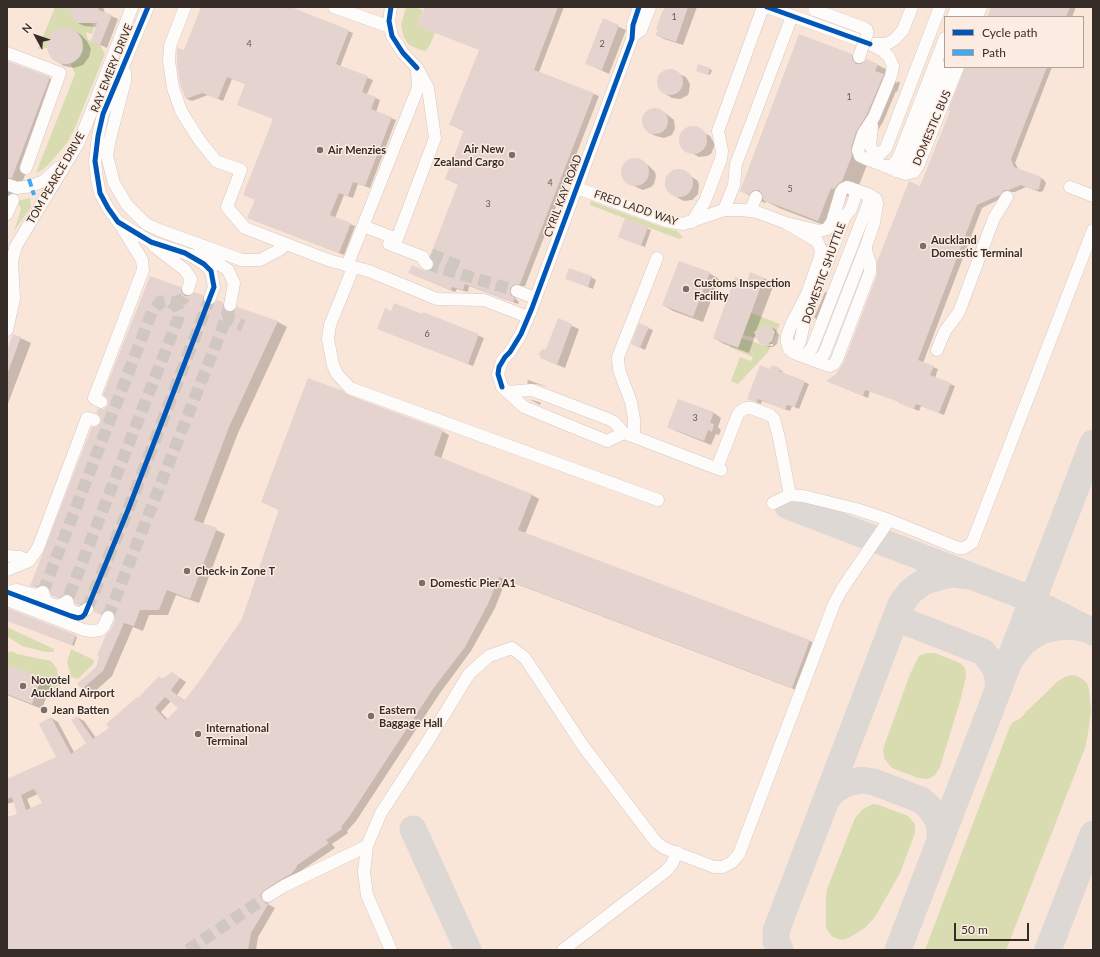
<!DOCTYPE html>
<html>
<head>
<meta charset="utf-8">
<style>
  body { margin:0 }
  #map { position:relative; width:1100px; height:957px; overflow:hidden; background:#f7ede7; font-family:Lato,sans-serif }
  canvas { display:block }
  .frame { position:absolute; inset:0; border:8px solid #362d28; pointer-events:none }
  .legend { position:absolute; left:944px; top:16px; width:140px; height:52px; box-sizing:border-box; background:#fdece1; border:1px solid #ada097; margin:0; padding:5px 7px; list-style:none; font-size:12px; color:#362d28 }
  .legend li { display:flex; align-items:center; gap:8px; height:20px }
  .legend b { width:20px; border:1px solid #ada097 }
  .north { position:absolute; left:16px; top:16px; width:40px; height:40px; -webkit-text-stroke:3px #fdece1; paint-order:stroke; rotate:310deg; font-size:11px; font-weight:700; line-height:16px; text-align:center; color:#362d28 }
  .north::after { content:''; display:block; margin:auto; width:14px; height:18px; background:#362d28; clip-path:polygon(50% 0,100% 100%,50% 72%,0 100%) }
  .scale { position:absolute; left:954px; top:923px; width:75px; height:18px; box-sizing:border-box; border:2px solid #362d28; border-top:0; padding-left:5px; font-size:12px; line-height:14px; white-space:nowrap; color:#362d28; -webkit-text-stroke:3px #fdece1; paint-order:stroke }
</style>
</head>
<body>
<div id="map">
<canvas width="1100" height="957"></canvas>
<div class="frame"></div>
<ul class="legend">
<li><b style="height:5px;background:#0057b8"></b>Cycle path</li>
<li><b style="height:5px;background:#3fa9f5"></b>Path</li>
</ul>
<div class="north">N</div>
<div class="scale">50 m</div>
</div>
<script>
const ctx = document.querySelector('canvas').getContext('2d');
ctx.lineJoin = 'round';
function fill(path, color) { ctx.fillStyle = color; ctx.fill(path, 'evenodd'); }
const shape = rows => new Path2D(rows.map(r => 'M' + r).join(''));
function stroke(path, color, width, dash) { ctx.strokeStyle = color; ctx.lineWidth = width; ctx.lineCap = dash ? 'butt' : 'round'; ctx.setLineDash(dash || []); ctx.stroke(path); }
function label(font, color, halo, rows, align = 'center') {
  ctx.font = font + ' Lato,sans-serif'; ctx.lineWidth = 3; ctx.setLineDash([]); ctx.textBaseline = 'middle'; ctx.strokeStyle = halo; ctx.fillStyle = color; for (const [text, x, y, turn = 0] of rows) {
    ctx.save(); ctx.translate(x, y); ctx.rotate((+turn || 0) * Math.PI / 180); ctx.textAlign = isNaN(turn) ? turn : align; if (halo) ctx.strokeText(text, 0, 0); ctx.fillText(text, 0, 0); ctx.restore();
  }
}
fill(shape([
  [7,7,1093,7,1093,950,7,950],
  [945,17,1083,17,1083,67,945,67]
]), '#fae6d9');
fill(shape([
  [55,7,71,7,78,22,82,23,92,22,94,28,92,34,86,32,88,40,100,45,105,54,74,130,67,143,49,164,42,170,36,173,75,74,71,64,79,58,83,47,82,41,80,36,70,29,64,28,53,33,49,37,47,48,38,49],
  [406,7,415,7,423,10,417,26,435,33,429,47,425,51,421,50,409,45,404,38,401,25],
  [30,198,31,207,14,231,21,209,16,199,21,200],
  [591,201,662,227,677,231,683,237,679,239,590,205],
  [751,313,780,324,768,352,738,384,731,381,740,357,751,361,753,357,729,347,731,345,738,347,741,338,766,346,772,341,774,335,774,329,772,327,766,325,761,328,757,338,743,335],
  [7,627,54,649,54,652,46,652,22,646,7,636],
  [71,649,94,660,93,664,78,679,71,677,67,662],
  [11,651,17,654,51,661,57,669,60,689,35,695,41,678,7,665,7,653],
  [927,653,935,653,960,663,965,668,966,676,961,698,940,767,935,775,928,779,918,778,892,768,884,758,883,749,910,674,919,656],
  [1072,675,1077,676,1082,679,1087,683,1089,689,1091,711,1088,734,1085,748,1006,950,925,950,1010,726,1013,722,1021,718,1027,711,1058,681,1065,677],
  [873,804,879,805,908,816,915,824,915,833,900,873,875,917,866,927,857,933,848,938,843,940,838,939,833,937,829,933,826,927,826,899,827,889,855,818,863,809]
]), '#d8dcb0');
fill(shape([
  [72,7,103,7,105,13,118,19,107,48,92,41,97,27,84,26,78,23],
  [202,7,288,7,353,33,340,67,373,80,367,94,380,100,376,112,396,120,370,188,358,184,353,198,344,195,335,218,355,226,344,255,253,220,274,119,238,105,246,84,232,79,223,101,208,95,192,101,187,99,185,51],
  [426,7,564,7,539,72,599,96,525,286,518,287,514,292,516,299,519,302,518,304,469,286,468,292,457,289,455,292,414,275,433,270,435,267,459,185,446,179,465,131,455,127,480,50],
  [666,7,697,7,683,45,664,39,657,35],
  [992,7,1076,7,1072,17,988,17],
  [603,20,626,30,609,74,586,63],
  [64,29,73,30,81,35,87,41,91,49,89,57,83,65,74,68,64,66,52,58,48,48,50,38,54,33],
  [852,55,864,62,878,65,893,73,891,79,897,83,898,81,900,83,897,92,896,91,883,122,871,141,867,165,857,190,850,197,847,196,834,229,779,208,766,201,765,203,756,199,741,191],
  [7,62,49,78,59,84,22,183,12,188,12,193,16,198,7,223],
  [699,65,712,70,710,75,699,71],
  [966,67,1052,67,1015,163,1019,170,1039,177,1044,180,1046,183,1043,191,1040,192,1026,187,1015,192,1009,192,1004,197,982,208,923,363,938,369,935,378,955,386,944,415,921,406,919,411,904,405,900,402,870,391,868,398,832,383,845,362,921,187,951,111],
  [667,70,670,70,686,77,690,84,689,92,688,95,680,99,672,98,664,93,658,87,658,78,660,74],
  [652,109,656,109,664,112,674,120,675,128,672,135,664,138,656,136,648,132,643,125,643,121,646,114],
  [695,128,710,136,714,143,714,147,711,154,707,156,699,157,683,148,681,140,684,132,689,129],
  [633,160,641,161,649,166,655,172,656,176,654,184,651,187,643,190,636,187,628,182,623,176,623,172,626,164],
  [678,171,684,172,698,181,699,185,698,194,692,200,684,201,680,199,672,194,667,188,666,180,668,177,674,172],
  [626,220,651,230,645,247,619,237],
  [709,273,719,279,703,322,673,311,663,305],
  [591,277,596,280,593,289,566,278],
  [764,278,774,284,756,331,770,326,775,329,779,335,777,344,773,347,769,347,766,346,773,346,773,344,763,344,756,333,749,353,724,344,714,338,747,283],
  [180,288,190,293,190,298,203,296,212,301,213,305,222,303,232,309,232,314,237,308,278,322,287,327,238,433,203,524,225,534,199,603,176,595,168,615,149,615,143,631,133,627,112,676,92,694,83,689,79,684,97,667,116,620,115,615,104,616,95,611,94,605,82,598,81,600,94,607,89,610,76,603,75,599,68,602,52,594,51,590,45,592,32,585,97,428,102,423,105,410,109,406],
  [825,292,828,293,817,319,814,318],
  [391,312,423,315,424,313,484,338,473,366,378,329],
  [558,320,579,329,565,368,541,358,547,350],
  [648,328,653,330,645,350,637,346],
  [14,335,31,343,7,406,7,353],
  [779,369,783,372,783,374,809,384,799,409,792,406,790,411,762,401,761,404,748,399,771,371],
  [528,380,545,386,547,387,537,384,529,384,527,383],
  [342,392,350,396,442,431,449,435,441,459,532,495,539,499,525,534,810,641,817,645,799,691,506,580,495,608,471,651,440,693,356,821,347,831,348,833,332,844,335,848,302,870,304,872,267,900,268,904,275,908,258,937,256,950,7,950,7,818,19,815,14,802,7,804,7,780,58,757,51,718,58,722,74,752,88,743,77,717,84,721,96,738,110,728,159,677,163,679,172,673,186,682,177,695,185,701,208,672,242,620,280,510,262,502],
  [171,701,179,708,168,720,161,712],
  [38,794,43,804,31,809,27,799],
  [529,399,539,402,541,403,540,405],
  [679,400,714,413,721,418,718,427,721,430,719,435,716,434,711,445,676,431,668,427],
  [7,609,75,636,77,637,74,646,7,620],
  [7,666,41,679,51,685,42,709,7,695]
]), '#0003');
stroke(shape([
  [788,506,1018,594,1093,632],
  [896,618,983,652,994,666,997,673,999,688],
  [1013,656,1024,642,1034,635,1043,630,1057,627,1071,626,1082,628],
  [825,802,833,791,845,784,861,780,874,782,921,800,927,805,938,819,940,830,940,841],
  [413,829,468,950],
  [780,950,776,941,776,931,901,604,911,591,925,581,950,574,970,576],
  [898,950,1093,443],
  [1048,950,1093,834]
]), '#ded8d4', 27);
fill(shape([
  [70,7,98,7,99,10,112,15,100,45,91,41,97,23,77,23,71,15],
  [201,7,291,7,349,30,336,64,368,76,362,92,376,97,371,109,392,117,365,186,353,182,348,196,339,193,330,215,351,223,339,253,247,218,255,200,243,195,273,119,237,105,245,84,227,77,218,99,202,93,186,99,180,84,177,63,177,48,184,50],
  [425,7,558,7,534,70,594,93,520,284,513,285,510,289,511,295,515,298,513,302,465,284,463,290,452,287,451,290,408,273,412,265,425,271,432,270,434,266,434,262,430,256,458,184,445,179,464,130,449,125,479,50,417,26],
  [666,7,688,7,676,42,655,35,658,30,656,29,662,12],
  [991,7,1070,7,1066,17,987,17],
  [603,18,619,25,602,70,585,64],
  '47 46a18 18 0 1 1 36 0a18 18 0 1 1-36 0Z',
  [799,34,852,54,852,59,856,64,861,64,866,59,878,64,875,71,884,74,867,114,856,132,851,148,852,156,842,181,837,185,834,189,831,188,818,221,763,200,762,193,759,190,752,191,749,195,740,191],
  [7,61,50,77,12,178,7,178],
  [698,64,710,68,708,75,696,71],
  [965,67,1047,67,1011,159,1014,167,1039,176,1041,180,1039,189,1034,190,1021,185,1009,190,1004,190,1000,195,977,205,918,360,934,366,930,375,951,383,939,413,916,404,914,409,898,403,899,402,865,390,863,396,826,381,836,374,844,362,877,275,877,262,909,181,920,186,950,111,948,111],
  '657 82a13 13 0 1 1 26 0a13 13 0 1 1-26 0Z',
  '642 121a13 13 0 1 1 26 0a13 13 0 1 1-26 0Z',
  '679 140a14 14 0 1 1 28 0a14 14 0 1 1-28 0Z',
  '621 172a14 14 0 1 1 28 0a14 14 0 1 1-28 0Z',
  '665 183a14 14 0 1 1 28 0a14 14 0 1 1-28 0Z',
  [625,218,648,227,641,246,618,237],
  [679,261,710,272,693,317,662,305],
  [569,268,592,276,588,287,565,279],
  [750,272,764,278,738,348,713,338,735,277,747,282],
  [150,276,181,287,181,291,185,296,190,296,195,292,203,295,204,302,208,305,214,304,217,300,223,302,223,308,228,312,233,312,237,307,278,321,229,427,194,520,217,528,190,599,167,590,159,610,140,610,134,626,124,623,103,671,82,689,77,684,96,667,99,656,97,655,106,635,111,629,115,620,114,613,108,610,104,611,101,614,94,612,93,605,90,602,86,602,79,605,75,604,73,596,69,594,66,594,58,598,51,595,48,587,45,585,35,587,30,586,92,427,96,427,101,422,101,418,96,413,98,409,104,409,108,405,108,399,103,395],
  [394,303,422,314,423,312,479,334,468,364,377,329,385,308,391,311],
  [558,318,572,324,557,365,541,358,539,354,541,350,546,349],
  [639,323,649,327,640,348,631,344],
  [766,325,770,325,775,332,772,341,766,346,759,343,754,332],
  [13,334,21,337,8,372,7,350],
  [760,365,770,369,772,365,780,368,779,371,805,381,795,407,787,405,785,410,758,399,757,402,747,399],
  [308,378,343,391,347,395,443,430,434,455,532,494,518,530,810,640,792,688,499,577,488,604,465,647,433,689,349,817,341,827,342,829,326,840,329,843,296,866,297,867,291,874,280,880,262,892,261,896,262,900,269,903,251,933,248,950,7,950,7,817,17,814,12,797,7,799,7,779,56,757,39,724,51,717,71,754,86,743,71,720,77,716,93,739,109,728,106,724,137,697,138,698,159,676,162,679,172,672,180,678,171,690,184,701,198,683,242,619,279,509,261,502],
  [165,697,178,708,166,720,155,708],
  [34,789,42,803,26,810,21,795],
  [678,399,714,412,710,423,714,424,712,432,708,430,704,441,667,427],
  [7,608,76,635,72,645,7,621],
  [7,665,41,678,32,704,7,694]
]), '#e5d3cf');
stroke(shape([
  [431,254,463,268],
  [427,264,517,291],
  [174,303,183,299,188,289],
  [228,312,228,315,230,320,243,326],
  [43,592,152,312,160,302,166,301,171,302,177,307,179,311,178,319,67,601],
  [87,609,128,510,210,298],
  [108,617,222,329,230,305],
  [188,950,268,896]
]), '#d0c7c1', 12, [12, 6]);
const minor = shape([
  [148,7,103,114,98,136,95,161,97,179,100,193,108,208,118,222,151,242,190,255,204,264,211,271,214,287,210,298],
  [185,7,170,46,169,61,173,88,181,111,200,141,216,161,241,170,227,207,245,228,328,260,369,271,437,299,484,300,528,317],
  [334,7,390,27],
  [767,7,870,44,883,51,889,57,893,66,891,76,874,117,863,134,858,150,860,156,864,158,905,174,914,172,918,166,958,67],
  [953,17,957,7],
  [964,17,968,7],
  [977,17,981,7],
  [633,36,641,30,650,7],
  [872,44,887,44,895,39,903,30,912,7],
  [7,53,60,73,26,168],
  [125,72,125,81,109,143,107,156,114,183,127,205,146,224,159,230,242,260,260,260,279,250,287,244],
  [872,126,870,146,873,151,880,154,886,148,940,7],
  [884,166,892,166,898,159,945,38],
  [896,171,904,169,909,163,945,67],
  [9,185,17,188,31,186,44,181,59,167],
  [1070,187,1093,196],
  [577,188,667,221,683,224,724,210,742,210,757,212,786,223,817,241,821,249,820,257,807,294,792,323,787,336,787,342,789,349,794,353,826,365,830,366,834,364,837,359,870,272,870,263,866,251,866,246,874,223,877,204,876,199,870,195,847,187,843,189,841,192,832,222,827,229,819,231,786,223],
  [724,210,734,185,736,164,792,16],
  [750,211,756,197],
  [7,214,13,200],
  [692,222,705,201,721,159,722,151,718,131,763,7],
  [363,226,397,239,435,138,428,88,417,68,403,53,392,36,389,21,391,7],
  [394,241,389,244,423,257,424,261,427,264],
  [154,246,185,270,191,279,188,289],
  [196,255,213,260,228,270,234,283,230,305],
  [347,266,418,88,417,71],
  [353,268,330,325,328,339,333,365,337,374,350,388,658,500],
  [823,274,845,216,851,209,855,197,855,192,851,188],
  [517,291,535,298],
  [7,330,14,299,12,260,16,246,78,144,90,115,132,7],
  [787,340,789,345,793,347,797,346,800,342,805,319,815,293],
  [937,350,945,331,959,312,994,218,1007,197],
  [799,355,806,354,812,348,869,202,869,197,864,193],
  [812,360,819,359,824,354,866,246],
  [508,392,532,390,608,419,614,422,624,433,721,470],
  [101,402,94,398,143,270,142,260,120,224],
  [624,433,607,441,524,407,502,387,498,374,502,361,510,352,521,334,532,308,632,39,633,25,639,7],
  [634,436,634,419,631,402,619,370,618,357,657,258],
  [717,468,738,414,741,411,746,408,751,408,770,415,774,419,779,438,790,495],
  [773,503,790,495,803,496,856,509,889,520],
  [7,556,20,557,29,561],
  [7,570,29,561,38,548,87,418,94,420],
  [7,592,17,590,36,595,43,592,45,600,51,604,59,606,67,601,69,609,77,613,81,613,87,609],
  [7,600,84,630,93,631,100,630,104,626,108,617],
  [268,896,284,886,367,846],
  [391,950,367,895,364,872,367,846,381,813,426,744,469,674,489,656,512,648,525,658,583,746,656,842,664,848,714,867,723,867,732,862,739,854,834,604,842,589,889,520,958,548,964,548,972,543,1093,230],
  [563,950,666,871,672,864,677,852]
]);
stroke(minor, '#d2c9c4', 13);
stroke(minor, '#fefcfb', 12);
const minorBridge = shape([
  [815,10,864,28,867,30,867,34,859,57]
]);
stroke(minorBridge, '#d2c9c4', 13, []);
stroke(minorBridge, '#fefcfb', 12);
stroke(shape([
  [29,179,34,195]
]), '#3fa9f5', 4, [8, 4]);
stroke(shape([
  [391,7,389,21,392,36,403,53,417,68],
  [767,7,870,44],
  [502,387,498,374,499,367,505,357,510,352,521,334,532,308,632,39,633,25,639,7],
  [7,592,71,616,78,618,82,617,85,614,128,510,214,287,211,271,204,264,185,253,151,242,118,222,108,208,100,193,95,161,98,136,103,114,148,7]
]), '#0057b8', 5);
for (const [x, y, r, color] of [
  [320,150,4,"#7a706b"],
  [512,155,4,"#7a706b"],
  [923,246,4,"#7a706b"],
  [686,289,4,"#7a706b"],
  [187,571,4,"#7a706b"],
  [422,583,4,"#7a706b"],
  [23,686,4,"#7a706b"],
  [44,710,4,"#7a706b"],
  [371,716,4,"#7a706b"],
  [198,734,4,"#7a706b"]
]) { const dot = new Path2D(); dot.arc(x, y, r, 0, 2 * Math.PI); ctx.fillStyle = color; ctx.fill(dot); stroke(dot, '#fdece1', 1.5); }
label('9px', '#645854', null, [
  ["1",674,17],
  ["4",249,44],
  ["2",602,44],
  ["1",849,97],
  ["4",550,183],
  ["5",790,189],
  ["3",488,204],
  ["6",427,334],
  ["3",695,418]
]);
label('11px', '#362d28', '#fdece1', [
  ["RAY EMERY DRIVE",112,68,-68],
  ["DOMESTIC BUS",932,128,-67],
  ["TOM PEARCE DRIVE",56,178,-60],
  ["CYRIL KAY ROAD",563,196,-69],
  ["FRED LADD WAY",636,208,19],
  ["DOMESTIC SHUTTLE",824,273,-70]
]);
label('bold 11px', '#362d28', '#fdece1', [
  ["Air New",504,149,"right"],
  ["Zealand Cargo",504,162,"right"],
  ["Air Menzies",328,150],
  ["Auckland",931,240],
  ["Domestic Terminal",931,253],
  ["Customs Inspection",694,283],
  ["Facility",694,296],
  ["Check-in Zone T",195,571],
  ["Domestic Pier A1",430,583],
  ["Novotel",31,680],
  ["Auckland Airport",31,693],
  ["Jean Batten",52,710],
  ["Eastern",379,710],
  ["Baggage Hall",379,723],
  ["International",206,728],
  ["Terminal",206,741]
], 'left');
</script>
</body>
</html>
